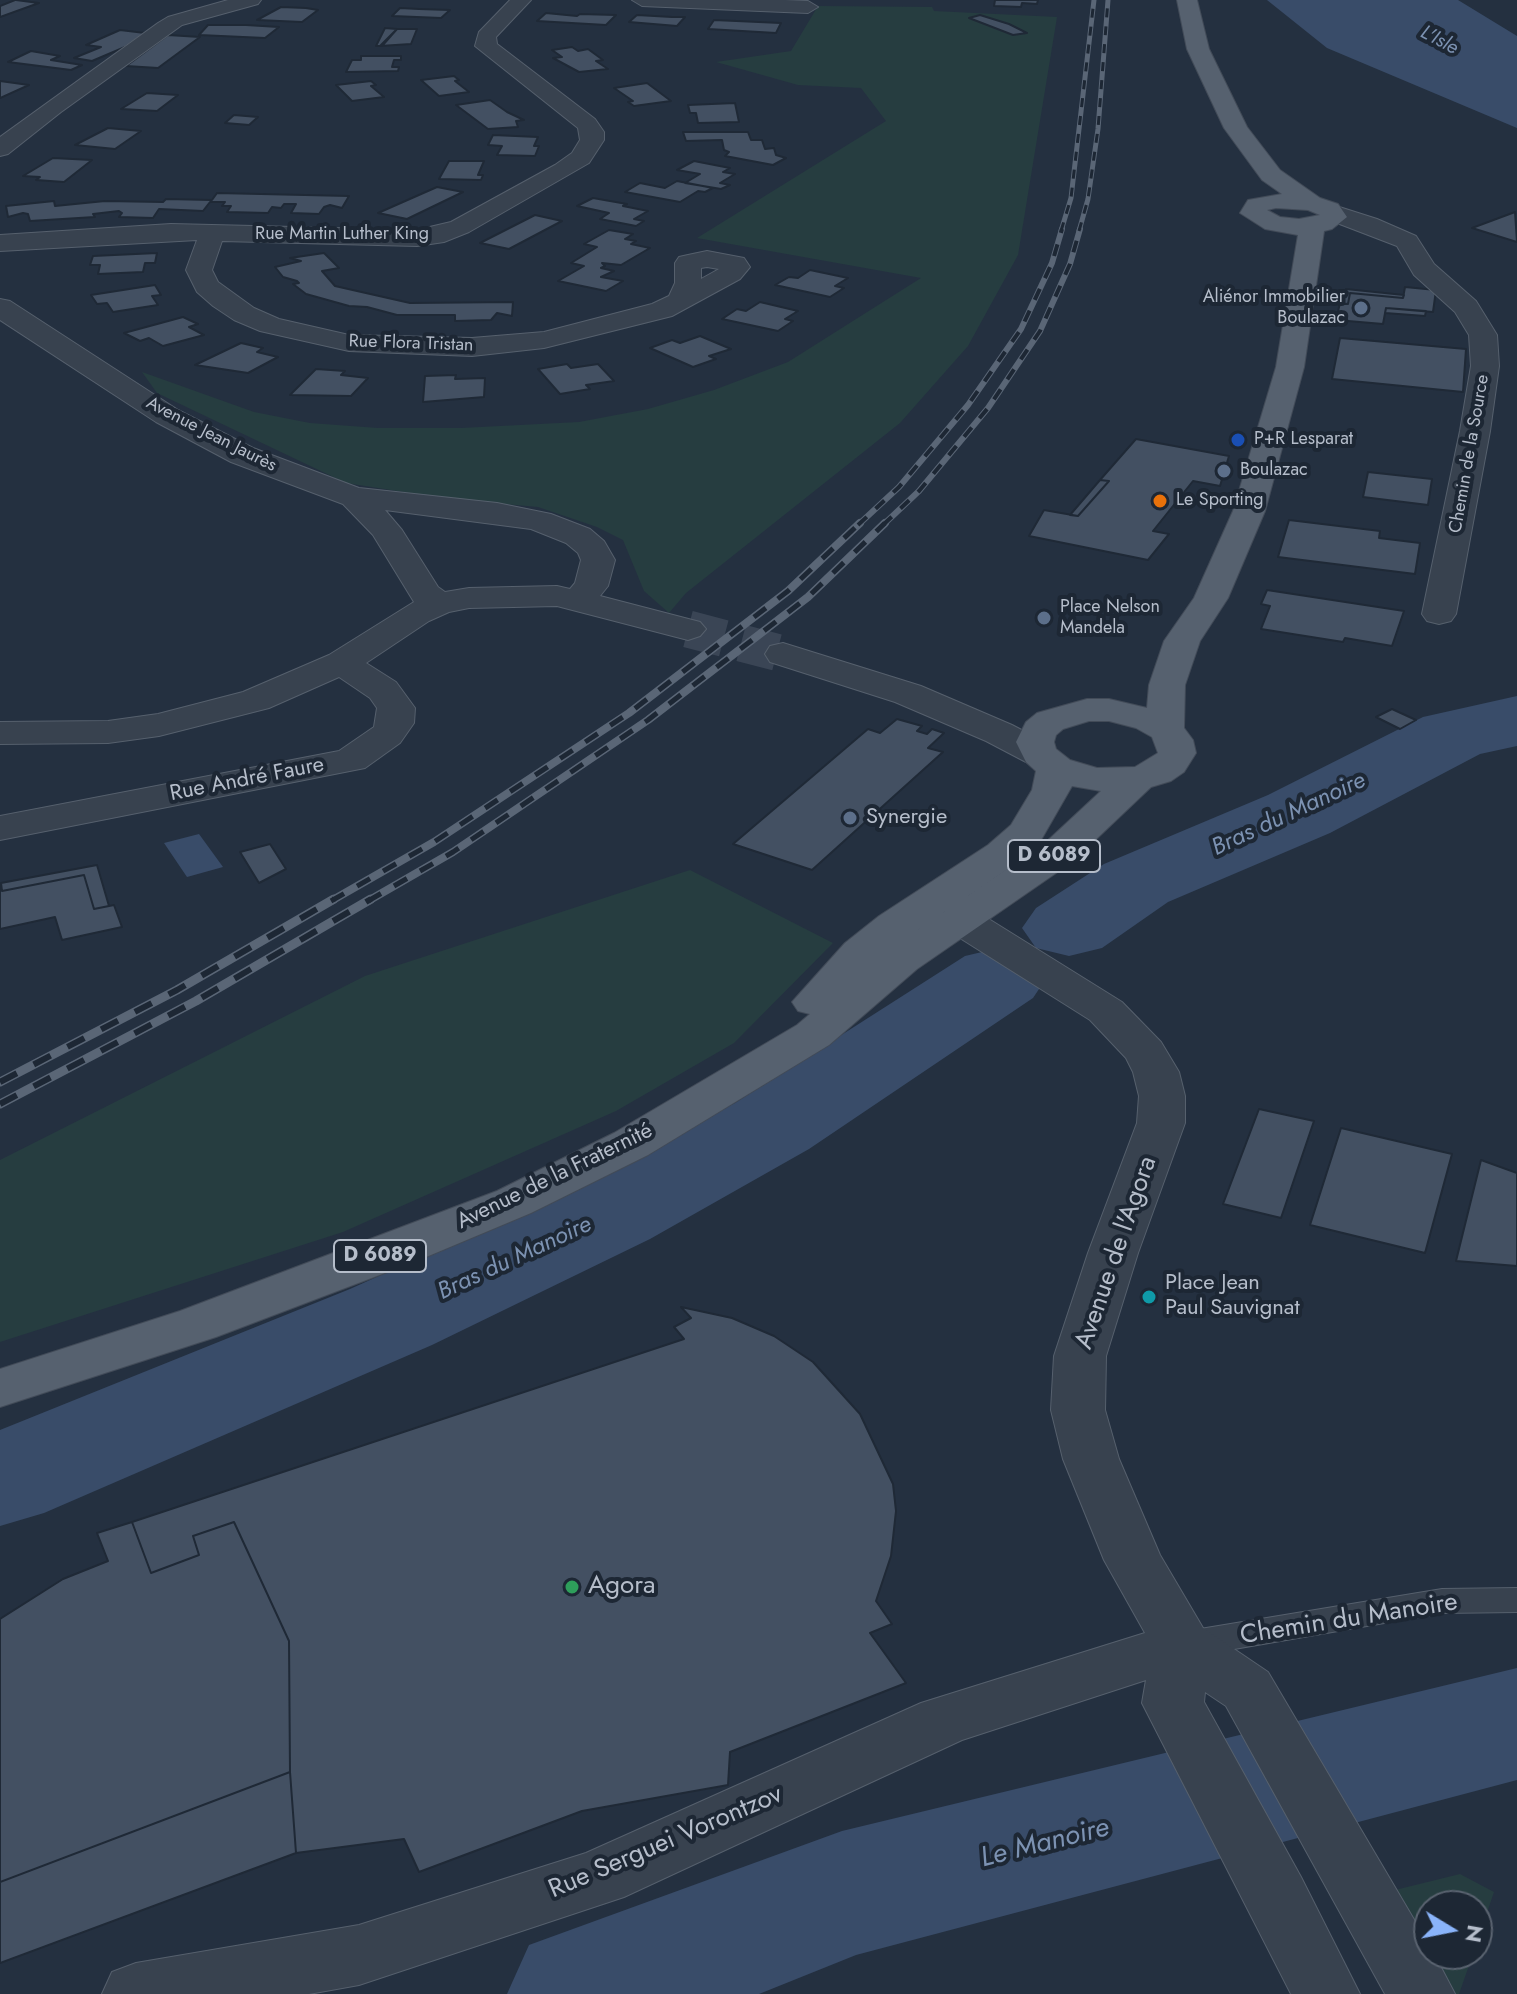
<!DOCTYPE html>
<html>
<head>
<meta charset="utf-8">
<style>
  body { margin:0 }
  #map { position:relative; width:1517px; height:1994px; overflow:hidden; background:#243040; font-family:Jost,sans-serif }
  canvas { display:block }
  .north { position:absolute; left:1413px; top:1890px; width:80px; height:80px; box-sizing:border-box; background:#1d2734; border:2px solid #5a6370; border-radius:50%; rotate:100deg; font-size:22px; font-weight:700; line-height:32px; text-align:center; color:#b5bdca }
  .north::after { content:''; display:block; margin:auto; width:28px; height:36px; background:#8ab4fa; clip-path:polygon(50% 0,100% 100%,50% 72%,0 100%) }
</style>
</head>
<body>
<div id="map">
<canvas width="1517" height="1994"></canvas>
<div class="north">N</div>
</div>
<script>
const ctx = document.querySelector('canvas').getContext('2d');
ctx.lineJoin = 'round';
function fill(path, color) { ctx.fillStyle = color; ctx.fill(path, 'evenodd'); }
const shape = rows => new Path2D(rows.map(r => 'M' + r).join(''));
function stroke(path, color, width, dash) { ctx.strokeStyle = color; ctx.lineWidth = width; ctx.lineCap = dash ? 'butt' : 'round'; ctx.setLineDash(dash || []); ctx.stroke(path); }
function label(font, color, halo, rows, align = 'center') {
  ctx.font = font + ' Jost,sans-serif'; ctx.lineWidth = 8; ctx.setLineDash([]); ctx.textBaseline = 'middle'; ctx.strokeStyle = halo; ctx.fillStyle = color; for (const [text, x, y, turn = 0] of rows) {
    ctx.save(); ctx.translate(x, y); ctx.rotate((+turn || 0) * Math.PI / 180); ctx.textAlign = isNaN(turn) ? turn : align; if (halo) ctx.strokeText(text, 0, 0); ctx.fillText(text, 0, 0); ctx.restore();
  }
}
fill(shape([
  [818,6,932,7,934,11,1057,17,1018,255,968,346,900,423,686,593,669,613,644,591,623,540,597,527,538,507,448,499,346,483,157,393,142,372,254,412,310,423,378,428,461,428,579,422,648,409,714,390,788,362,921,278,697,238,886,121,861,88,798,85,716,62,791,51],
  [690,870,833,943,734,1043,616,1111,343,1232,0,1342,0,1160,365,976],
  [1460,1874,1494,1892,1477,1942,1477,1906,1429,1906,1429,1954,1473,1954,1459,1994,1451,1994,1391,1891]
]), '#263d40');
fill(shape([
  [1267,0,1458,0,1517,36,1517,128,1327,48],
  [199,834,223,867,187,877,164,843]
]), '#394c69');
fill(shape([
  [1517,696,1517,746,1480,754,1330,833,1168,902,1102,948,1069,956,1036,948,1022,928,1036,908,1104,864,1268,795,1423,717,1517,696],
  [999,948,1033,956,1047,977,1033,998,809,1149,650,1239,432,1345,44,1513,0,1526,0,1430,350,1289,572,1189,735,1103,965,956,999,948],
  [1517,1668,1517,1780,856,1955,759,1994,507,1994,529,1945,842,1831,1517,1668]
]), '#394c69');
const building = shape([
  [15,0,16,0,39,3,0,17,0,6,15,0],
  [995,0,1038,0,1037,4,1022,3,1021,7,994,6,995,0],
  [281,7,306,8,318,10,302,22,257,20,281,7],
  [400,8,419,9,450,10,441,18,392,16,400,8],
  [546,13,577,16,580,14,616,15,606,25,537,21,546,13],
  [637,15,672,17,685,17,677,26,629,22,637,15],
  [980,15,1009,24,1027,33,1013,35,969,18,980,15],
  [714,20,781,23,776,33,708,29,714,20],
  [208,25,246,25,279,27,265,38,199,35,208,25],
  [385,28,397,29,382,46,376,46,385,28],
  [397,29,417,29,411,44,380,46,397,29],
  [120,30,145,33,125,47,92,61,74,58,101,47,86,45,120,30],
  [168,35,200,37,158,68,126,66,168,35],
  [572,47,578,51,588,49,603,60,596,61,608,69,579,72,553,58,562,57,552,50,572,47],
  [31,51,60,56,51,60,82,65,71,70,8,62,31,51],
  [361,56,401,56,401,60,394,60,392,67,399,67,398,71,346,72,352,60,361,60,361,56],
  [454,76,459,80,455,81,469,92,439,96,421,80,454,76],
  [0,81,29,85,0,98,0,81],
  [371,81,376,85,371,86,384,97,352,101,336,85,371,81],
  [647,83,671,101,634,106,628,102,633,101,614,88,647,83],
  [147,93,178,95,157,111,121,109,147,93],
  [490,100,507,112,524,120,516,121,518,127,488,129,456,105,490,100],
  [735,103,739,122,698,123,696,113,690,113,688,105,735,103],
  [234,115,258,117,249,125,225,123,234,115],
  [108,128,141,131,115,149,75,145,108,128],
  [683,132,748,132,751,140,762,140,765,149,774,148,776,155,786,158,773,165,725,156,729,152,724,150,722,140,686,141,683,132],
  [493,135,538,137,534,146,539,146,535,156,497,155,502,146,488,145,493,135],
  [53,158,92,160,64,182,36,180,40,177,23,176,53,158],
  [449,161,484,161,478,175,483,175,481,180,439,179,449,161],
  [694,161,730,168,723,172,735,174,720,183,730,185,721,189,685,183,700,174,677,170,694,161],
  [677,181,713,188,705,192,698,191,680,202,625,192,640,183,665,188,677,181],
  [437,187,463,192,407,219,378,213,437,187],
  [217,193,349,196,342,208,330,205,324,207,319,214,291,213,296,204,284,204,281,208,272,207,268,213,227,212,231,206,222,206,225,202,210,202,203,211,159,209,153,218,119,217,122,213,119,211,93,214,95,217,30,221,28,214,23,213,8,217,6,206,54,201,55,206,105,201,163,202,166,199,212,200,217,193],
  [593,198,627,204,623,206,648,211,634,219,644,221,636,226,600,219,609,213,577,206,593,198],
  [1515,212,1517,242,1472,228,1515,212],
  [535,215,562,221,509,249,480,243,535,215],
  [609,230,633,234,625,239,636,241,631,244,650,248,621,265,602,263,605,266,601,268,614,271,601,277,623,281,606,291,558,281,584,266,571,263,597,247,584,244,609,230],
  [157,253,155,263,145,263,143,272,98,274,100,265,90,265,93,256,157,253],
  [324,253,339,268,322,271,335,286,410,303,513,302,512,316,497,313,491,320,455,321,455,315,397,315,367,307,349,306,306,294,293,284,299,283,297,281,283,277,275,267,301,261,290,258,324,253],
  [810,270,848,278,835,286,844,288,830,297,775,285,789,277,798,278,810,270],
  [155,285,161,295,152,296,158,305,113,312,107,303,97,304,91,295,155,285],
  [1405,287,1436,290,1433,312,1386,308,1383,324,1336,320,1340,303,1348,304,1350,293,1403,298,1405,287],
  [1346,289,1404,295,1403,298,1350,293,1348,304,1343,304,1346,289],
  [760,302,798,311,785,319,793,321,778,331,722,319,737,309,746,311,760,302],
  [1386,308,1426,311,1425,316,1385,313,1386,308],
  [183,317,198,324,189,327,204,335,163,346,149,338,140,341,124,333,183,317],
  [700,336,731,349,709,356,716,359,693,367,650,348,672,340,680,343,700,336],
  [1340,338,1466,349,1463,392,1332,379,1340,338],
  [241,343,263,348,257,352,278,357,248,373,195,365,241,343],
  [567,364,571,368,598,364,614,381,586,385,590,389,560,394,538,369,567,364],
  [316,369,345,371,341,375,368,378,351,396,290,395,316,369],
  [456,375,455,379,485,378,484,397,423,402,425,376,456,375],
  [1136,439,1229,456,1220,486,1193,481,1153,531,1169,534,1148,560,1029,536,1044,510,1078,516,1109,481,1100,480,1136,439],
  [1368,472,1432,479,1428,505,1363,497,1368,472],
  [1100,480,1109,481,1078,516,1070,515,1100,480],
  [1289,520,1380,531,1379,538,1420,543,1415,574,1278,557,1289,520],
  [1267,590,1404,611,1392,646,1345,638,1343,642,1261,629,1270,606,1261,604,1267,590],
  [1392,709,1416,720,1400,729,1376,717,1392,709],
  [897,719,922,726,917,731,927,734,932,729,944,733,928,748,943,752,812,870,733,844,868,729,880,733,897,719],
  [270,844,286,869,259,883,240,852,270,844],
  [97,865,109,906,94,909,84,875,2,891,1,883,97,865],
  [84,875,94,909,114,905,122,927,62,940,55,917,0,929,0,884,2,891,84,875],
  [1259,1109,1314,1121,1281,1218,1223,1204,1259,1109],
  [1341,1128,1452,1154,1425,1253,1310,1225,1341,1128],
  [1481,1160,1517,1173,1517,1266,1456,1261,1481,1160],
  [681,1307,732,1318,774,1336,813,1362,860,1414,893,1484,896,1511,891,1556,876,1601,892,1624,870,1633,906,1683,730,1752,728,1785,582,1811,419,1872,404,1839,296,1853,290,1772,289,1641,234,1522,193,1536,199,1555,151,1573,132,1522,684,1339,674,1327,691,1318,681,1307],
  [132,1522,151,1573,199,1555,193,1536,234,1522,289,1641,290,1772,0,1882,0,1619,63,1579,108,1561,97,1533,132,1522],
  [290,1772,296,1853,0,1963,0,1882,290,1772]
]);
fill(building, '#435062');
stroke(building, '#1f2936', 2);
stroke(shape([
  [688,629,783,654]
]), '#3a4555', 37, [37, 18]);
const lane = shape([
  [1517,1588,1517,1612,1442,1613,1188,1657,1177,1653,1172,1644,1177,1635,1188,1631,1442,1589,1517,1588]
]);
const street = shape([
  [228,0,261,0,258,4,182,25,61,112,8,154,0,156,0,137,158,23,168,17,228,0],
  [510,0,531,0,496,37,497,44,595,119,604,132,604,140,589,163,469,232,444,242,417,246,222,241,212,270,218,282,254,308,279,319,349,335,472,338,544,332,652,304,669,296,675,283,675,263,679,257,688,255,707,251,744,258,750,267,740,279,672,316,544,348,472,356,349,351,260,331,234,320,213,306,197,292,186,270,197,240,0,251,0,235,171,224,417,230,451,222,555,165,572,153,580,140,578,128,475,46,479,32,510,0],
  [707,267,719,269,701,279,701,268,707,267],
  [632,0,785,0,808,1,818,7,808,13,642,6,632,0],
  [1333,205,1377,219,1416,236,1434,264,1476,301,1497,335,1499,366,1490,431,1456,614,1451,621,1439,624,1427,621,1422,614,1460,431,1471,366,1469,335,1455,312,1414,275,1397,246,1324,218,1320,213,1324,208,1333,205],
  [0,299,10,301,178,410,253,448,359,488,497,503,551,514,590,529,604,541,615,560,608,586,600,596,700,622,706,629,700,636,688,640,557,606,469,608,449,612,429,621,366,663,396,682,415,708,414,723,400,743,365,768,0,840,0,816,339,751,374,727,377,708,370,698,339,677,269,708,159,736,108,743,0,744,0,722,108,721,158,714,243,692,329,655,414,602,373,535,343,504,231,462,156,422,0,320,0,299],
  [385,510,531,529,566,543,578,553,581,560,575,583,570,589,557,586,469,588,445,592,438,587,402,530,385,510],
  [783,643,921,686,1012,725,1052,746,1058,754,1052,762,1039,765,1026,762,986,741,895,702,770,662,765,654,770,646,783,643],
  [932,889,947,893,1122,1002,1161,1042,1179,1072,1185,1096,1185,1123,1138,1253,1106,1356,1105,1410,1119,1459,1160,1555,1203,1628,1268,1672,1429,1945,1429,1954,1434,1954,1455,1994,1385,1994,1226,1706,1205,1692,1204,1702,1301,1877,1360,1994,1291,1994,1142,1703,1146,1680,962,1740,624,1897,359,1985,309,1994,102,1994,112,1972,136,1963,359,1925,586,1853,921,1703,1145,1633,1104,1560,1063,1459,1051,1410,1054,1356,1088,1253,1137,1123,1139,1096,1133,1072,1126,1058,1090,1020,917,911,911,902,917,893,932,889]
]);
const primary = shape([
  [1177,0,1197,0,1209,49,1247,127,1280,170,1320,198,1338,204,1347,217,1332,229,1324,231,1304,367,1265,511,1228,598,1200,641,1185,685,1184,728,1193,740,1196,753,1184,772,1171,781,1151,787,1072,862,917,969,829,1045,648,1155,531,1213,419,1260,216,1337,0,1407,0,1369,180,1311,497,1191,614,1133,797,1025,810,1014,798,1011,792,1002,845,943,879,916,988,845,1011,825,1032,790,1036,771,1026,762,1016,742,1026,722,1037,713,1087,699,1109,699,1147,708,1149,685,1164,641,1194,598,1233,511,1276,367,1298,235,1265,229,1240,213,1248,200,1282,194,1262,180,1224,128,1187,49,1177,0],
  [1276,208,1308,210,1320,215,1299,219,1280,217,1267,210,1276,208],
  [1089,721,1109,721,1136,728,1152,737,1158,753,1135,767,1097,768,1070,760,1056,749,1054,742,1056,735,1063,729,1089,721],
  [1072,786,1101,791,1044,844,894,946,1016,863,1041,840,1072,786]
]);
stroke(lane, '#56606d', 2);
stroke(street, '#56606d', 2);
stroke(primary, '#424b58', 2);
fill(lane, '#38424f');
fill(street, '#38424f');
fill(primary, '#56616f');
const railFar3 = shape([
  [1061,231,1071,198,1094,0],
  [1079,231,1088,199,1098,129,1108,0]
]);
const railFar2 = shape([
  [858,525,899,487,968,405,1021,329,1052,263,1062,229],
  [883,525,919,491,988,408,1040,331,1070,264,1080,229]
]);
const railFar1 = shape([
  [331,901,434,842,629,713,788,591,860,523],
  [368,901,453,852,648,720,808,597,885,523]
]);
const rail = shape([
  [0,1082,177,990,334,899],
  [0,1104,196,1001,371,899]
]);
stroke(railFar3, '#5a6676', 5);
stroke(railFar2, '#5a6676', 6);
stroke(railFar1, '#5a6676', 8);
stroke(rail, '#5a6676', 9);
stroke(railFar3, '#1d2734', 3, [9]);
stroke(railFar2, '#1d2734', 4, [12]);
stroke(railFar1, '#1d2734', 5, [15]);
stroke(rail, '#1d2734', 6, [19]);
for (const [x, y, r, color] of [
  [1361,308,8,"#5c6f8a"],
  [1238,440,8,"#1a4fb4"],
  [1224,471,8,"#5c6f8a"],
  [1160,501,8,"#e8710a"],
  [1044,618,8,"#5c6f8a"],
  [850,818,8,"#5c6f8a"],
  [1149,1297,8,"#0f9aa8"],
  [572,1587,8,"#2e9e5b"]
]) { const dot = new Path2D(); dot.arc(x, y, r, 0, 2 * Math.PI); ctx.fillStyle = color; ctx.fill(dot); stroke(dot, '#1d2734', 3); }
label('18px', '#b5bdca', '#1d2734', [
  ["Rue Martin Luther King",342,235],
  ["Rue Flora Tristan",411,344,2],
  ["Avenue Jean Jaurès",211,435,27],
  ["Chemin de la Source",1470,454,-80]
]);
label('18px', '#b5bdca', '#1d2734', [
  ["Aliénor Immobilier",1345,298,"right"],
  ["Boulazac",1345,319,"right"],
  ["P+R Lesparat",1254,440],
  ["Boulazac",1240,471],
  ["Le Sporting",1176,501],
  ["Place Nelson",1060,608],
  ["Mandela",1060,629]
], 'left');
label('italic 20px', '#7c92b2', '#1d2734', [
  ["L'Isle",1439,41,28]
]);
for (const [x, y, w] of [
  [1054,856,92],
  [380,1256,92]
]) { const box = new Path2D(); box.roundRect(x - w / 2, y - 16, w, 32, 6); ctx.fillStyle = '#1d2734'; ctx.fill(box); stroke(box, '#b5bdca', 2); }
label('bold 20px', '#b5bdca', null, [
  ["D 6089",1054,856],
  ["D 6089",380,1256]
]);
label('22px', '#b5bdca', '#1d2734', [
  ["Rue André Faure",247,780,-11],
  ["Avenue de la Fraternité",555,1177,-26]
]);
label('22px', '#b5bdca', '#1d2734', [
  ["Synergie",866,818],
  ["Place Jean",1165,1284],
  ["Paul Sauvignat",1165,1309]
], 'left');
label('italic 24px', '#7c92b2', '#1d2734', [
  ["Bras du Manoire",1289,815,-25],
  ["Bras du Manoire",515,1259,-25]
]);
label('26px', '#b5bdca', '#1d2734', [
  ["Avenue de l'Agora",1117,1253,-71],
  ["Chemin du Manoire",1349,1620,-9],
  ["Rue Serguei Vorontzov",666,1843,-23]
]);
label('26px', '#b5bdca', '#1d2734', [
  ["Agora",588,1587]
], 'left');
label('italic 28px', '#7c92b2', '#1d2734', [
  ["Le Manoire",1045,1844,-14]
]);
</script>
</body>
</html>
